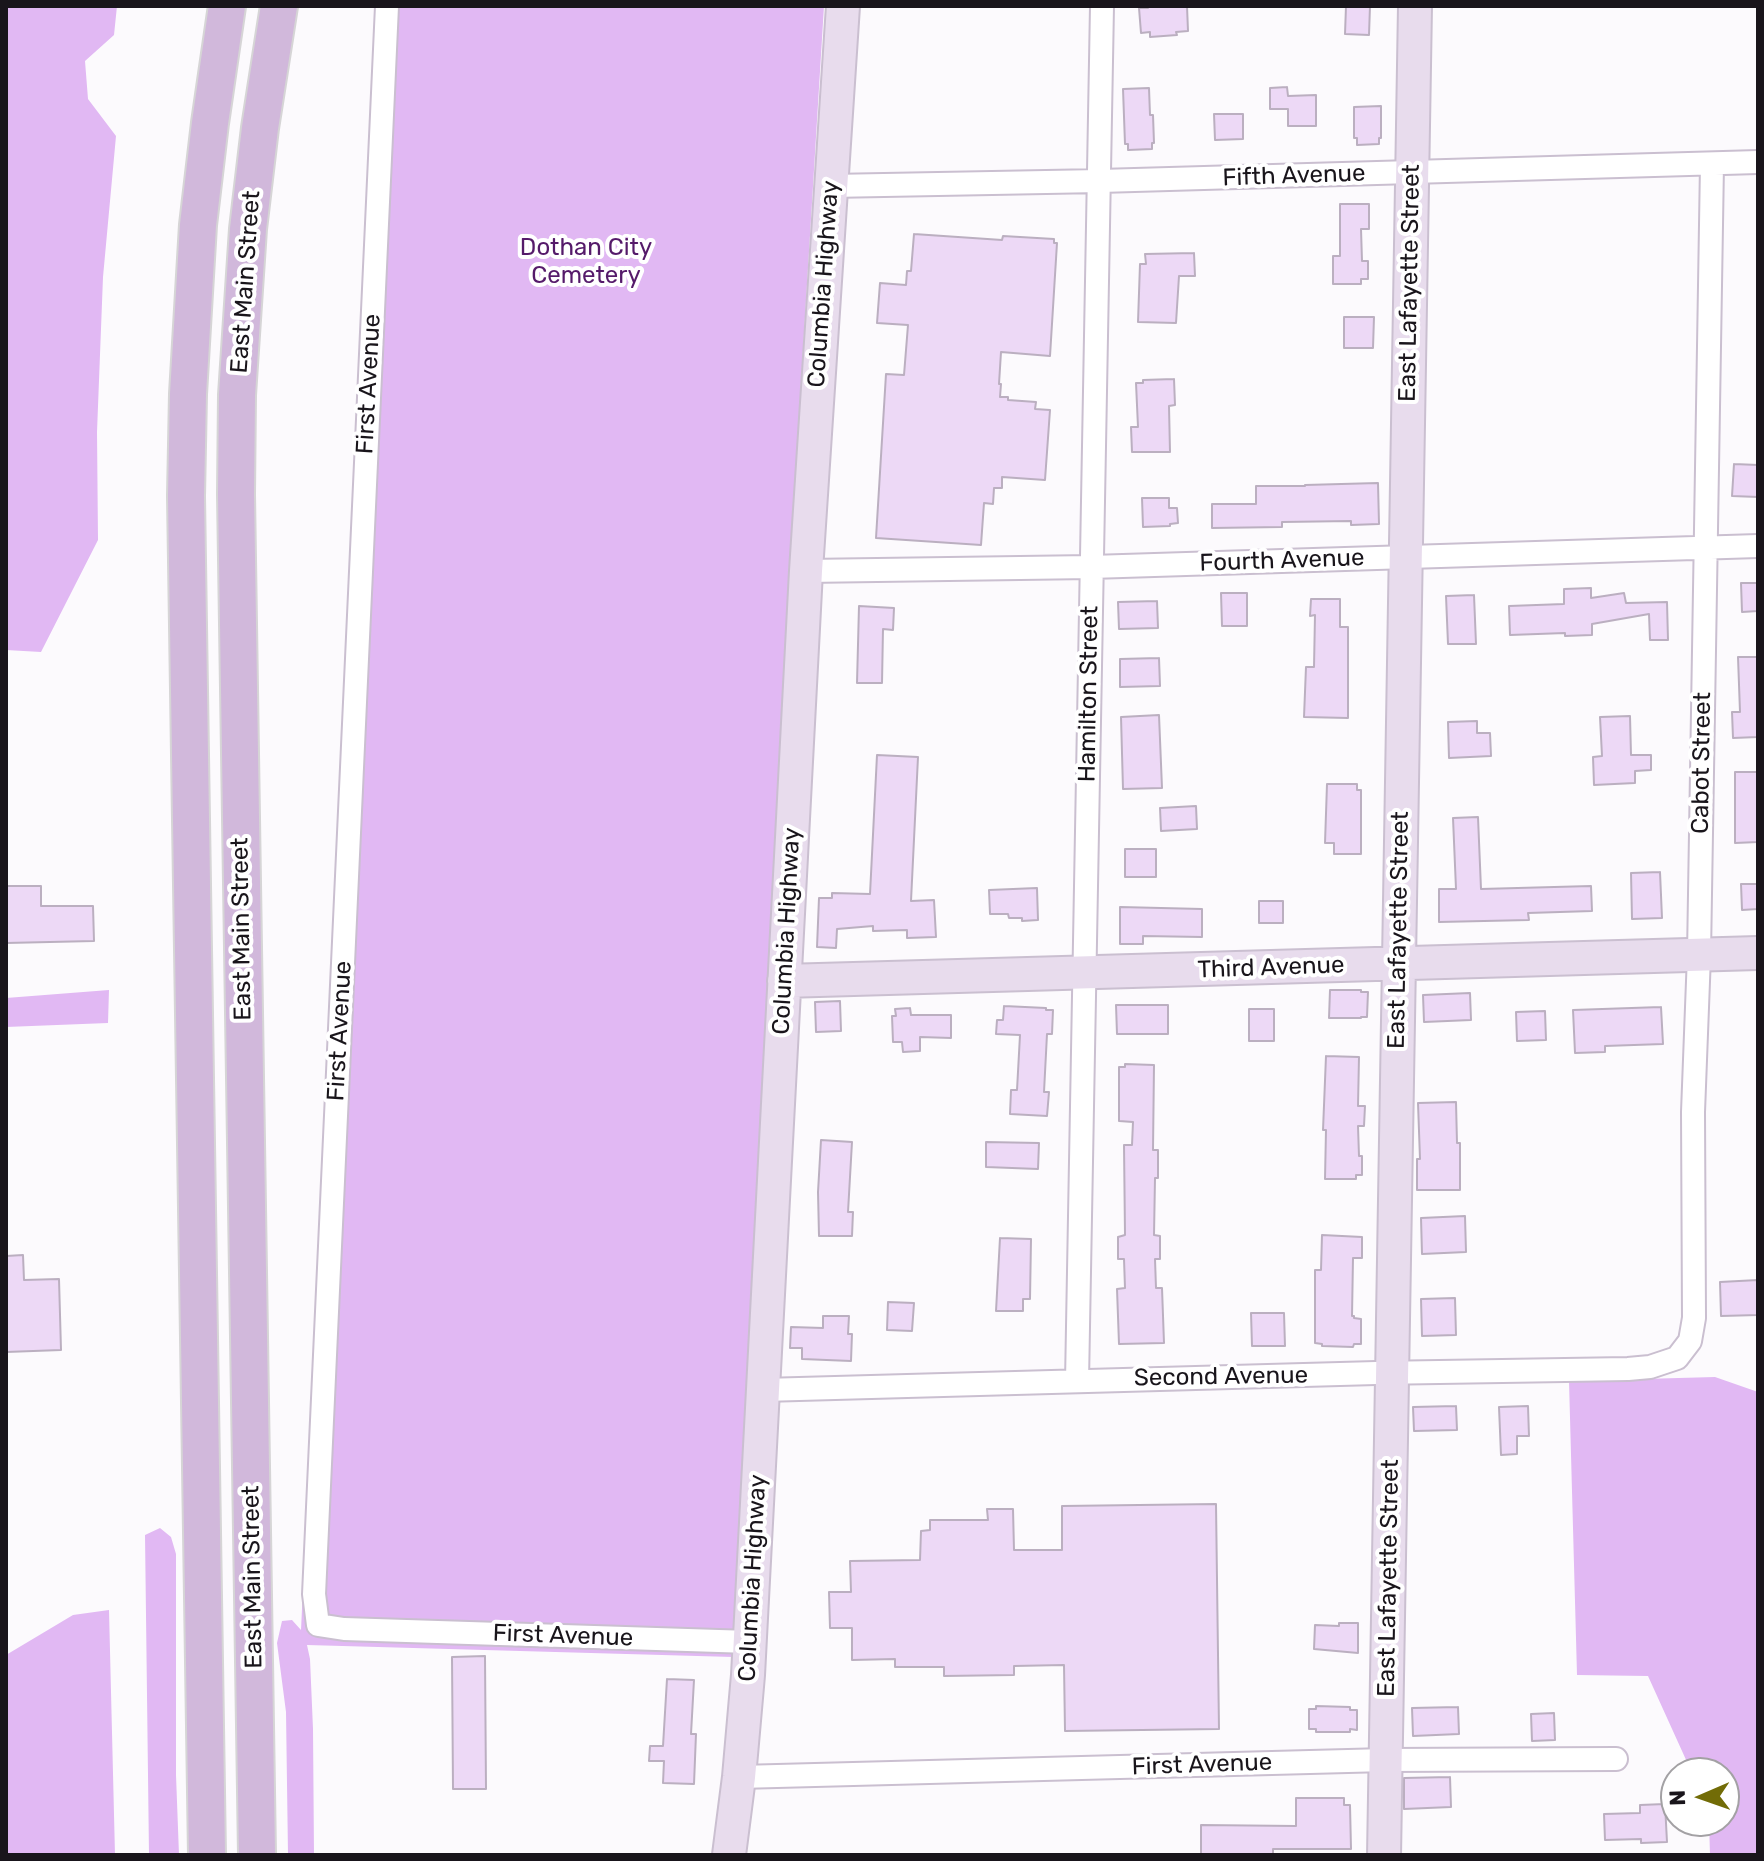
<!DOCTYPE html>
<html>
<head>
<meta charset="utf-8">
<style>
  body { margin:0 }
  #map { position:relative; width:1764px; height:1861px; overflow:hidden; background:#fcfafd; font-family:Rubik,sans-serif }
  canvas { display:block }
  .frame { position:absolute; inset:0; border:8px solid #19151b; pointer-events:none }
  .north { position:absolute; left:1660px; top:1757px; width:80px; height:80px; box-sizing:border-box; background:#fff; border:2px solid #a3a1a4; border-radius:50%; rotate:268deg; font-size:22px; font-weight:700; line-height:32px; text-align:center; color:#19151b }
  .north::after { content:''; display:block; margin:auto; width:28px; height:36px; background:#726c07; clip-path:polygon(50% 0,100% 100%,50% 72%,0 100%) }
</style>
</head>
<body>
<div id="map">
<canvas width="1764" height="1861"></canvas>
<div class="frame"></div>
<div class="north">N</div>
</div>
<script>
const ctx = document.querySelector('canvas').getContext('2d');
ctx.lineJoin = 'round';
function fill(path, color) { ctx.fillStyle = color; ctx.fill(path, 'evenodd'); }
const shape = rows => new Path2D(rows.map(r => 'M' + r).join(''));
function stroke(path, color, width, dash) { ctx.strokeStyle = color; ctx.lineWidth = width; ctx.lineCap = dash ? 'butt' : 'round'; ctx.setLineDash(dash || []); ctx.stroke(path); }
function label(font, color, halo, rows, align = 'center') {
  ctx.font = font + ' Rubik,sans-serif'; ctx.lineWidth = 8; ctx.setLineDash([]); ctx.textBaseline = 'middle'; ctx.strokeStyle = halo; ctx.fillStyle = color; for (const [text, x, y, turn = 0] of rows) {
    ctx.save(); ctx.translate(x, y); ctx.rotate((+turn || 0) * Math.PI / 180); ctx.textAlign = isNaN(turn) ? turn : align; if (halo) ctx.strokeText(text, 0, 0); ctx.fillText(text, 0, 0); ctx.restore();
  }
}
fill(shape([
  [6,6,117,6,114,35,85,61,88,99,116,136,103,277,97,432,98,540,41,652,6,650],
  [376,6,824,6,785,644,755,1261,733,1657,307,1645,310,1659,313,1729,314,1855,288,1855,286,1712,277,1643,282,1621,292,1620,301,1630],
  [109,990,108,1023,6,1027,6,998],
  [1715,1377,1758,1392,1758,1855,1710,1855,1709,1821,1724,1821,1724,1773,1692,1773,1648,1676,1577,1675,1569,1381],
  [160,1528,171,1537,176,1554,176,1775,179,1855,149,1855,145,1535],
  [109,1610,115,1855,6,1855,6,1655,73,1615]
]), '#e1b8f3');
const building = shape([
  [1148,6,1187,6,1188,31,1176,32,1177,35,1150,37,1150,32,1141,33,1139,8,1148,8,1148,6],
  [1346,6,1370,6,1369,35,1345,34,1346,6],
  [1287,87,1288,96,1316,95,1316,126,1288,126,1288,109,1270,109,1270,88,1287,87],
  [1149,88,1150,115,1153,115,1154,143,1152,143,1152,149,1128,150,1128,144,1125,144,1123,89,1149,88],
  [1381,106,1381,138,1379,138,1379,144,1357,145,1357,138,1354,138,1354,107,1381,106],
  [1214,114,1243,114,1243,139,1215,140,1214,114],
  [1340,204,1369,204,1369,229,1361,229,1362,261,1368,261,1368,279,1361,279,1361,284,1333,284,1333,256,1340,256,1340,204],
  [914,234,1002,240,1003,236,1054,239,1054,243,1057,243,1050,356,1001,352,999,384,1001,384,1000,397,1008,397,1008,400,1036,402,1035,409,1050,410,1045,480,1002,477,1002,488,994,488,993,504,984,503,981,545,876,538,886,374,904,375,908,325,877,323,880,283,906,285,907,271,911,271,914,234],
  [1194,253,1195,276,1179,276,1176,323,1138,322,1140,264,1146,264,1145,254,1194,253],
  [1344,317,1374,317,1373,348,1344,348,1344,317],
  [1174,379,1175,405,1169,406,1170,452,1132,452,1131,427,1138,427,1136,383,1143,383,1143,380,1174,379],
  [1734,464,1758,465,1758,497,1732,496,1734,464],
  [1378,483,1379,524,1351,525,1351,521,1282,522,1282,527,1212,528,1212,504,1256,504,1256,486,1305,486,1305,485,1378,483],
  [1142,498,1169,498,1169,508,1177,508,1178,523,1170,524,1170,526,1143,527,1142,498],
  [1741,583,1758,583,1758,611,1742,612,1741,583],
  [1591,588,1591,598,1624,593,1626,603,1667,602,1668,640,1650,640,1649,614,1592,624,1592,635,1565,636,1565,633,1510,635,1509,606,1564,604,1564,589,1591,588],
  [1221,593,1247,593,1247,626,1222,626,1221,593],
  [1474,595,1476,644,1448,644,1446,596,1474,595],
  [1311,599,1340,599,1340,627,1348,627,1348,718,1304,717,1306,667,1314,667,1315,615,1310,616,1311,599],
  [1157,601,1158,628,1119,629,1118,602,1157,601],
  [859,606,894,608,893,630,883,629,882,683,857,683,859,606],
  [1738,657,1758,657,1758,737,1733,738,1732,712,1740,712,1738,657],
  [1159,658,1160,686,1120,687,1120,659,1159,658],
  [1159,715,1162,788,1123,789,1121,717,1159,715],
  [1630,716,1631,755,1651,755,1651,770,1635,771,1635,783,1594,785,1593,757,1602,756,1600,717,1630,716],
  [1477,721,1477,733,1490,733,1491,756,1449,758,1448,722,1477,721],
  [877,755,918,757,911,901,934,900,936,937,907,938,907,930,873,931,873,926,837,929,836,948,817,947,819,898,832,898,832,893,870,894,877,755],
  [1735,772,1758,772,1758,842,1735,843,1735,772],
  [1327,784,1357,784,1357,790,1361,790,1361,854,1334,854,1334,843,1325,843,1327,784],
  [1196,806,1197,829,1161,831,1160,808,1196,806],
  [1478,817,1481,889,1591,886,1592,911,1528,913,1529,920,1439,922,1439,889,1456,889,1453,818,1478,817],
  [1125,849,1156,849,1156,877,1125,877,1125,849],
  [1660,872,1662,918,1632,919,1631,873,1660,872],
  [1741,884,1758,884,1758,909,1742,910,1741,884],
  [6,886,41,886,41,906,93,906,94,941,6,943,6,886],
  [1037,888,1038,920,1022,921,1022,918,1009,918,1008,914,990,914,989,890,1037,888],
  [1259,901,1283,901,1283,923,1259,923,1259,901],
  [1120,907,1202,909,1202,937,1143,936,1143,944,1120,944,1120,907],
  [1330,990,1361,990,1361,992,1368,992,1367,1017,1361,1017,1361,1018,1329,1018,1330,990],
  [1470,993,1471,1020,1424,1022,1423,995,1470,993],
  [840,1001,841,1031,816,1032,815,1002,840,1001],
  [1116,1005,1168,1005,1168,1034,1117,1034,1116,1005],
  [1004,1006,1046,1008,1046,1010,1053,1010,1052,1034,1047,1034,1044,1092,1049,1092,1047,1116,1010,1114,1011,1090,1017,1090,1020,1035,996,1034,997,1020,1003,1020,1004,1006],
  [1661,1007,1663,1044,1605,1046,1605,1052,1575,1053,1573,1010,1661,1007],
  [910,1008,911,1015,951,1015,951,1038,920,1037,920,1051,903,1052,902,1042,893,1042,892,1016,896,1016,895,1009,910,1008],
  [1249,1009,1274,1009,1274,1041,1249,1041,1249,1009],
  [1545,1011,1546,1040,1517,1041,1516,1012,1545,1011],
  [1326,1056,1359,1057,1358,1106,1365,1106,1364,1126,1358,1126,1359,1156,1362,1156,1362,1175,1356,1175,1356,1179,1325,1179,1326,1130,1323,1130,1326,1056],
  [1125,1064,1154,1065,1153,1150,1158,1150,1158,1178,1155,1178,1154,1235,1160,1236,1160,1259,1155,1259,1156,1288,1162,1288,1164,1343,1119,1344,1117,1289,1125,1288,1124,1259,1118,1259,1118,1237,1125,1235,1124,1145,1132,1145,1133,1122,1119,1121,1119,1067,1125,1067,1125,1064],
  [1456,1102,1457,1143,1460,1143,1460,1190,1417,1190,1417,1159,1420,1159,1418,1103,1456,1102],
  [821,1140,852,1142,848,1212,853,1212,852,1236,819,1236,818,1192,821,1140],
  [986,1142,1039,1143,1038,1169,986,1167,986,1142],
  [1465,1216,1466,1252,1422,1254,1421,1218,1465,1216],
  [1322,1235,1362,1237,1362,1258,1353,1258,1352,1316,1354,1316,1354,1318,1361,1319,1361,1344,1354,1344,1353,1347,1322,1346,1322,1344,1315,1343,1315,1270,1321,1270,1322,1235],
  [1000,1238,1031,1239,1030,1299,1023,1299,1023,1311,996,1311,1000,1238],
  [23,1255,24,1280,59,1279,61,1350,6,1352,6,1256,23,1255],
  [1758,1280,1758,1315,1721,1316,1720,1282,1758,1280],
  [1455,1298,1456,1335,1422,1336,1421,1299,1455,1298],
  [888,1302,914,1303,912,1331,887,1330,888,1302],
  [1251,1313,1284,1313,1285,1346,1252,1346,1251,1313],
  [823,1316,849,1316,848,1334,852,1334,851,1361,802,1359,802,1348,790,1348,791,1327,823,1328,823,1316],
  [1456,1406,1457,1430,1414,1431,1413,1407,1456,1406],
  [1528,1406,1529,1436,1517,1436,1517,1454,1501,1455,1499,1407,1528,1406],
  [1216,1504,1219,1729,1065,1731,1064,1665,1014,1666,1014,1675,944,1676,944,1667,895,1667,895,1659,852,1660,852,1628,830,1628,829,1592,851,1592,850,1561,920,1560,921,1531,930,1530,930,1520,988,1520,987,1509,1013,1509,1014,1550,1062,1550,1062,1506,1216,1504],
  [1339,1623,1358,1623,1358,1653,1314,1649,1315,1625,1339,1626,1339,1623],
  [485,1656,486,1789,453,1789,452,1657,485,1656],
  [667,1679,694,1680,691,1734,696,1734,694,1784,663,1783,664,1761,649,1761,650,1746,663,1746,667,1679],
  [1316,1706,1350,1707,1350,1710,1357,1710,1357,1730,1350,1729,1350,1732,1316,1732,1316,1729,1309,1729,1309,1709,1316,1709,1316,1706],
  [1458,1707,1459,1734,1413,1736,1412,1708,1458,1707],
  [1554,1713,1555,1740,1532,1741,1531,1714,1554,1713],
  [1450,1777,1451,1807,1404,1809,1404,1778,1450,1777],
  [1296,1798,1344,1798,1344,1805,1350,1805,1351,1849,1273,1849,1273,1855,1201,1855,1201,1825,1296,1826,1296,1798],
  [1665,1804,1667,1842,1641,1843,1641,1839,1605,1840,1604,1814,1640,1813,1640,1805,1665,1804]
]);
fill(building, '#edd9f6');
stroke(building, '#bbafc0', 2);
const street = shape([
  [387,6,314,1594,318,1625,344,1629,750,1642],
  [830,186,1100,181,1758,162],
  [806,571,1091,567,1758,546],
  [1077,1381,1102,6],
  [763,1390,1376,1373,1628,1369,1650,1367,1677,1358,1690,1341,1694,1318,1693,1112,1699,955,1712,164],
  [739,1777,1386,1760,1616,1759]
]);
const secondary = shape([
  [784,981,1758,953],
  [729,1855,739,1777,748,1675,806,571,843,6],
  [1384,1855,1415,6]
]);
const primary = shape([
  [207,1855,186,496,188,394,198,225,210,123,227,6],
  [257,1855,236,494,237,395,248,229,260,128,279,6]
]);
stroke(street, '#cabfd0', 26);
stroke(secondary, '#cabfd0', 36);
stroke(primary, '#d6d5d6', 40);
stroke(street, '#fff', 22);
stroke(secondary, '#e8dced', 32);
stroke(primary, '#d1b8db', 36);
label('24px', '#19151b', '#fff', [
  ["Fifth Avenue",1294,176,-2],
  ["East Main Street",246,282,-86],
  ["East Lafayette Street",1410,283,-89],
  ["Columbia Highway",824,284,-86],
  ["First Avenue",369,384,-87],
  ["Fourth Avenue",1282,561,-2],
  ["Hamilton Street",1089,694,-89],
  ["Cabot Street",1702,763,-89],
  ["East Main Street",242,929,-91],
  ["East Lafayette Street",1399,930,-89],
  ["Columbia Highway",787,931,-87],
  ["Third Avenue",1271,968,-2],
  ["First Avenue",340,1031,-87],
  ["Second Avenue",1221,1377,-1],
  ["East Main Street",253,1577,-91],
  ["Columbia Highway",753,1578,-87],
  ["East Lafayette Street",1389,1578,-89],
  ["First Avenue",563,1636,2],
  ["First Avenue",1202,1765,-2]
]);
label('24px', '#551a6a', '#fff', [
  ["Dothan City",586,248],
  ["Cemetery",586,276]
]);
</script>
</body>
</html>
